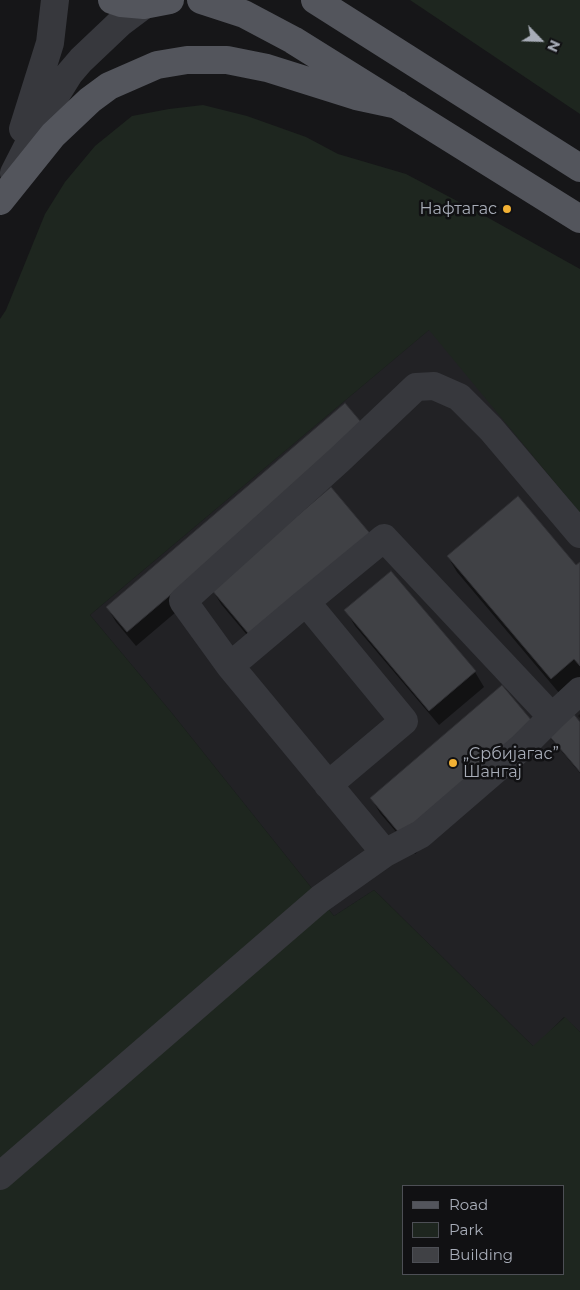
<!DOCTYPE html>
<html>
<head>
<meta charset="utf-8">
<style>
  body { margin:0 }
  #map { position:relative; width:580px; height:1290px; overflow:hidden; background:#161618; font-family:Montserrat,sans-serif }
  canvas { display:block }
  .legend { position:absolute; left:402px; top:1185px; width:162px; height:90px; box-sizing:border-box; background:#111113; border:1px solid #4d4f55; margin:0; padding:6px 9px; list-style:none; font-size:15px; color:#a8adb8 }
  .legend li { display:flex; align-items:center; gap:10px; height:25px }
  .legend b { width:25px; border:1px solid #4d4f55 }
  .north { position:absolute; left:515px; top:15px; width:50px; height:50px; -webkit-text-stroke:4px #111113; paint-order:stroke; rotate:114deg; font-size:14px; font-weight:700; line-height:20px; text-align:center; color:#a8adb8 }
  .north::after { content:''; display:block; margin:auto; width:18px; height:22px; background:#a8adb8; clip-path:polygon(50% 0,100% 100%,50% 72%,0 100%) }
</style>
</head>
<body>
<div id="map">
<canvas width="580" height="1290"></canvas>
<ul class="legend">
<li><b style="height:6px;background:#53555c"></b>Road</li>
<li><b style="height:14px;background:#1e261f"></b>Park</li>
<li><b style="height:14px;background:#404145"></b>Building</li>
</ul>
<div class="north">N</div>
</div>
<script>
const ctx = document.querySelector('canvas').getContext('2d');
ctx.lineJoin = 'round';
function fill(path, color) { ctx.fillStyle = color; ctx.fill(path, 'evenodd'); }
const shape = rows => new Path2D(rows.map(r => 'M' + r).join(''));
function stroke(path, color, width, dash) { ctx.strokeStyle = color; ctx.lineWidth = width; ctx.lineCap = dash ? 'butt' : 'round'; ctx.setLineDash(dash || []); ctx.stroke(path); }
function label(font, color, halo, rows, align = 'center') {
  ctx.font = font + ' Montserrat,sans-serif'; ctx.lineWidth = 5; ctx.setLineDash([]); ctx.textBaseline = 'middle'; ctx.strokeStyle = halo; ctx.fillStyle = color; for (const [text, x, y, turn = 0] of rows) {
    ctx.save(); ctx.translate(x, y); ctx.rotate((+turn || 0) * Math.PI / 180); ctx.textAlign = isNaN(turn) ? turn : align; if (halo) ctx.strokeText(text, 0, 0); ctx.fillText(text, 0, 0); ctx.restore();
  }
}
fill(shape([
  [430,329,580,513,580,714,578,716,580,718,580,1032,564,1017,534,1047,374,890,334,916,171,712,90,615]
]), '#222225');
fill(shape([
  [410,0,580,0,580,114],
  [203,105,247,116,306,137,338,154,406,174,476,211,580,269,580,513,429,330,90,615,171,712,334,916,374,890,533,1046,565,1017,580,1032,580,1290,0,1290,0,319,6,310,45,214,65,182,95,146,132,116,169,109],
  [404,1186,564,1186,564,1274,404,1274]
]), '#1e261f');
fill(shape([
  [374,444,136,646,116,622,107,607],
  [331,488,263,654,221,604,212,589],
  [448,557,576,567,580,563,580,677,560,694,457,572],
  [346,611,475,672,484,687,439,725,355,626],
  [580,724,580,773,552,740,547,732],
  [536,728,545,743,415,854,380,813,371,798]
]), '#0007');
const building = shape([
  [345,403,366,428,127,632,106,607,345,403],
  [331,487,373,537,253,639,211,589,331,487],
  [518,496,576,565,580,562,580,666,574,659,551,679,447,556,518,496],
  [391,571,476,671,429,711,344,610,391,571],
  [502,685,537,727,405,840,370,798,502,685],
  [573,713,580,722,580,772,546,732,573,713]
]);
fill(building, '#404145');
stroke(building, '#303034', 1);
stroke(shape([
  [23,129,50,43,55,0],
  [14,173,44,114,69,74,81,60,120,23,144,5],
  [580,534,491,429,459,397,434,386,416,387,339,460,183,601,230,666,385,853,421,834,523,746,552,717,580,691],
  [306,602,384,538,552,717],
  [230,666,306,602,404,721,328,785],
  [0,1176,320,899,385,853]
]), '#37383d', 28);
stroke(shape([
  [112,0,121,3,144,5,170,0],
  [201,0,244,14,293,40,580,219],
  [315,0,580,168],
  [0,201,53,135,90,100,109,86,157,65,187,60,227,60,267,68,356,96,398,105]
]), '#53555c', 28);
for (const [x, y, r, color] of [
  [507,209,5,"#f2b134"],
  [453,763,5,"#f2b134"]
]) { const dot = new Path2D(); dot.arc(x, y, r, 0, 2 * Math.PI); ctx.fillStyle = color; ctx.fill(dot); stroke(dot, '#111113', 2); }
label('16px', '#a8adb8', '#111113', [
  ["Нафтагас",497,209],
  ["„Србијагас”",463,754,"left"],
  ["Шангај",463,772,"left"]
], 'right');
</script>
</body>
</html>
